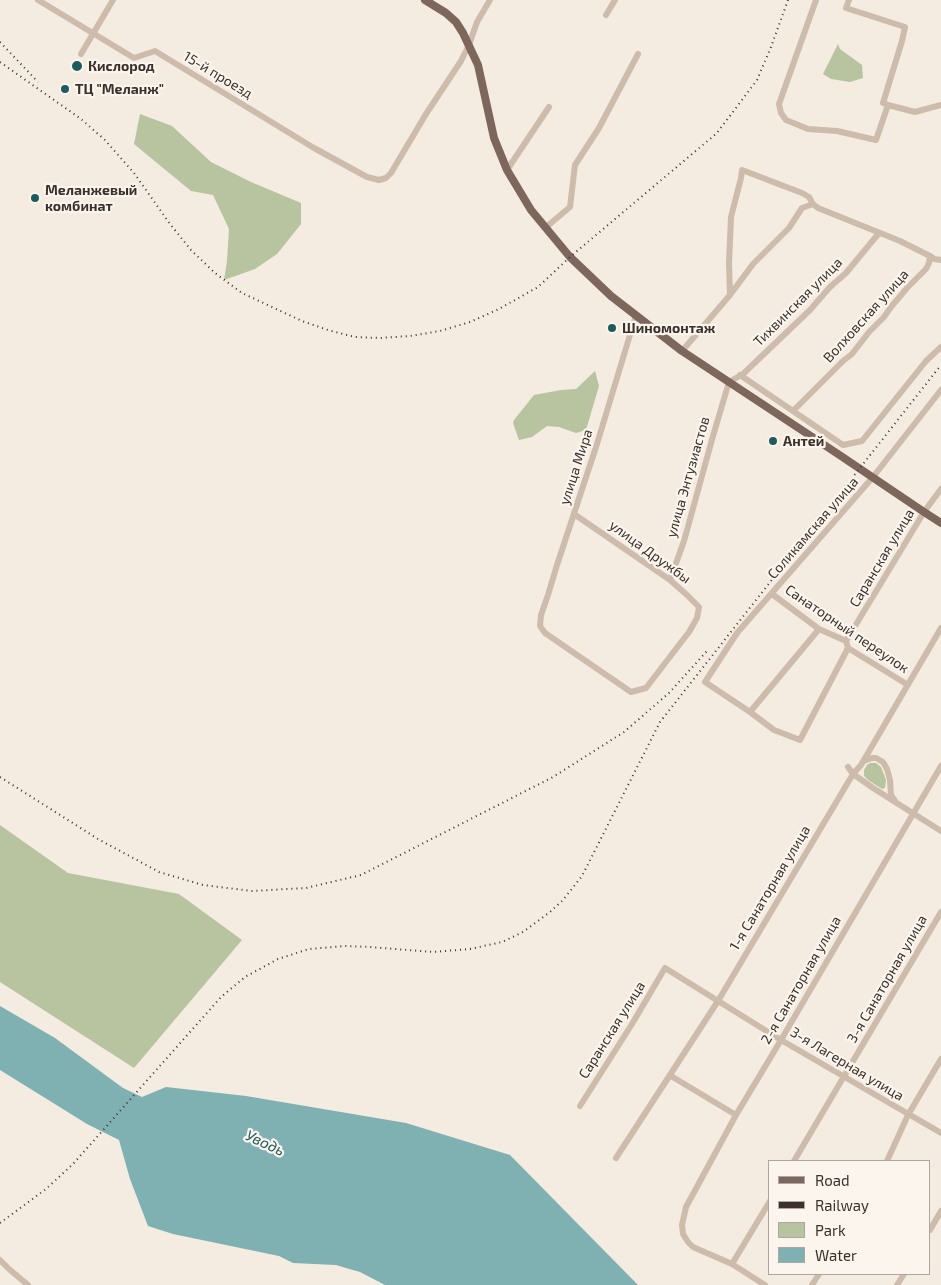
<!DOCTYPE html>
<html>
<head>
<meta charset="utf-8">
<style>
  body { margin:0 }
  #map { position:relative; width:941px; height:1285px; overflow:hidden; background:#f4ebe1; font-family:"Exo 2",sans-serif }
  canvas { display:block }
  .legend { position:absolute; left:768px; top:1160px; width:162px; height:115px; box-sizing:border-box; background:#fbf5ee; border:1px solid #aea6a0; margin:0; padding:6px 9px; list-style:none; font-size:15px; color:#3b302b }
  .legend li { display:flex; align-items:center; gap:10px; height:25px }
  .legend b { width:25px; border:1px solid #aea6a0 }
</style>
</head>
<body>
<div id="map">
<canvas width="941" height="1285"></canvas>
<ul class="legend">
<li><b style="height:6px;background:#7d675c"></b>Road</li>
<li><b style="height:6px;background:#3b302b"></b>Railway</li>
<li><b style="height:14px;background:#b8c4a0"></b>Park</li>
<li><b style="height:14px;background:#7fb0b2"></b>Water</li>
</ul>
</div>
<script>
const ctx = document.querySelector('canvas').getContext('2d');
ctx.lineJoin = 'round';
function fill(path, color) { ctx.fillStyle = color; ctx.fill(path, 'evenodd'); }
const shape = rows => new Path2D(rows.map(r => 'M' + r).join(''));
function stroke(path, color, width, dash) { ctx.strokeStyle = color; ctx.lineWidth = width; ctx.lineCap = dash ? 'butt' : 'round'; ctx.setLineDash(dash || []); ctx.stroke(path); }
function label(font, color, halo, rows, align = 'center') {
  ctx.font = font + ' "Exo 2",sans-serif'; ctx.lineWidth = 4.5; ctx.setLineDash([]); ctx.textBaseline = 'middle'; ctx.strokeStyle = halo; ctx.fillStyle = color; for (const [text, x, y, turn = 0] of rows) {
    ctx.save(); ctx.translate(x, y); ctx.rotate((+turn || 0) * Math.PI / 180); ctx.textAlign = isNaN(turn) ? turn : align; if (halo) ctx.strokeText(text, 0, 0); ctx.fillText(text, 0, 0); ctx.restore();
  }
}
fill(shape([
  [838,44,840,49,862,65,863,78,850,82,831,79,823,74],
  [140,114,172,126,211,162,251,182,301,203,301,224,277,254,255,269,224,280,227,261,229,229,213,195,191,191,134,144],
  [595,371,599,386,586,430,576,433,559,427,547,426,532,437,519,440,513,423,514,420,534,395,561,390,576,389],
  [870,763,876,763,881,767,886,780,885,788,882,789,868,780,864,776,864,770,867,765],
  [0,825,68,873,179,894,242,940,134,1068,0,982]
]), '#b8c4a0');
fill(shape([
  [0,1006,55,1038,123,1088,142,1097,166,1087,246,1096,406,1123,510,1155,638,1285,385,1285,360,1272,346,1268,336,1265,293,1263,279,1256,173,1234,148,1226,130,1179,119,1140,87,1124,0,1070]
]), '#7fb0b2');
stroke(shape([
  [38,0,134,58,155,51,314,148,367,177,379,180,386,178,391,173,426,114,461,61,469,45,477,22,490,0],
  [816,0,779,104,781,113,786,120,808,129,837,131,876,140,888,105,915,112,941,105],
  [849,0,846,8,905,27,902,41,883,103,888,105],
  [606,15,615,0],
  [81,54,113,0],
  [507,170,549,107],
  [545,228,570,207,575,165,599,128,638,54],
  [730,295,729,263,731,217,741,178,742,170,802,193,809,197,813,204,818,208,900,241,930,256,934,259,941,260],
  [682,351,730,295,753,264,789,228,802,208,813,204],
  [740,375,843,445,862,441,926,361,941,347],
  [793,411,843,361,852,354,869,332,884,317,891,307,907,288,926,269,929,263,930,256],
  [574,514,670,580,687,595,699,607,697,618,689,632,646,688,631,692,545,633,540,626,541,615,548,595,557,565,597,444,636,315],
  [670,580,684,541,713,436,729,382,743,374,810,310,830,287,846,273,879,233],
  [772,594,819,629,846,641,848,648,908,685],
  [846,641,924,512,941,489],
  [848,648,800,740,774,730,750,712,705,682,737,633,873,477,941,390],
  [750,712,819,629],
  [864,761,872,758,876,758,883,762,887,769,890,780,891,795,895,801],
  [848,767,853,774,873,788,941,831],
  [671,1076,736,1115],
  [580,1106,632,1024,665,968,781,1040,941,1133],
  [616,1158,718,1001,853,774,861,765,941,628],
  [794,1161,941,912],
  [887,1161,908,1115,941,1059],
  [930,1230,941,1211],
  [0,1260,9,1269,28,1285],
  [732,1264,770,1201],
  [765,1285,732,1264,693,1247,688,1242,683,1234,682,1225,686,1207,736,1115,781,1040,941,766],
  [812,1285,819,1274],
  [897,1285,904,1274]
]), '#cdbbac', 6);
stroke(shape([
  [425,0,446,13,456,22,463,33,478,65,494,138,507,170,531,210,570,257,611,296,682,351,841,456,924,512,941,523]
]), '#7d675c', 8);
stroke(shape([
  [0,42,38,82],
  [0,62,81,119,105,140,134,173,170,224,191,250,215,273,242,293,302,321,328,330,355,337,380,338,410,336,440,331,470,322,499,309,538,287,570,257,717,133,757,80,771,47,788,0],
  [0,777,98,839,159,872,203,885,252,891,306,888,361,875,553,777,624,732,669,693,707,651],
  [0,1223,46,1189,73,1164,221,997,245,977,278,959,309,949,345,946,370,947,433,952,470,949,502,942,523,932,550,912,563,900,582,876,660,722,941,365]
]), '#3b302b', 2, [1, 4]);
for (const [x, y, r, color] of [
  [77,66,6,"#1f5a5e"],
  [65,89,5,"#1f5a5e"],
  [35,198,5,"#1f5a5e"],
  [612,328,5,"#1f5a5e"],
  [773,441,5,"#1f5a5e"]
]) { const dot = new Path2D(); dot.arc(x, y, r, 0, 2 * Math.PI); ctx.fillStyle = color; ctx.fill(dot); stroke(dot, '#fbf5ee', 2); }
label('bold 14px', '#3b302b', '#fbf5ee', [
  ["Кислород",88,66],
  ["ТЦ \"Меланж\"",75,89],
  ["Меланжевый",45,190],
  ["комбинат",45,206],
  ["Шиномонтаж",622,328],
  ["Антей",783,441]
], 'left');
label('14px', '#3b302b', '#fbf5ee', [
  ["15-й проезд",218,75,31],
  ["Тихвинская улица",798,302,-45],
  ["Волховская улица",866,316,-48],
  ["улица Мира",576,467,-72],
  ["улица Энтузиастов",688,477,-74],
  ["Соликамская улица",813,528,-49],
  ["улица Дружбы",650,552,36],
  ["Саранская улица",882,558,-59],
  ["Санаторный переулок",847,629,34],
  ["1-я Санаторная улица",770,888,-59],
  ["3-я Санаторная улица",887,979,-60],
  ["2-я Санаторная улица",801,980,-60],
  ["Саранская улица",612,1030,-58],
  ["3-я Лагерная улица",847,1064,31]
]);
label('italic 15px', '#1f5a5e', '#fbf5ee', [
  ["Уводь",265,1143,25]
]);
</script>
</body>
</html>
